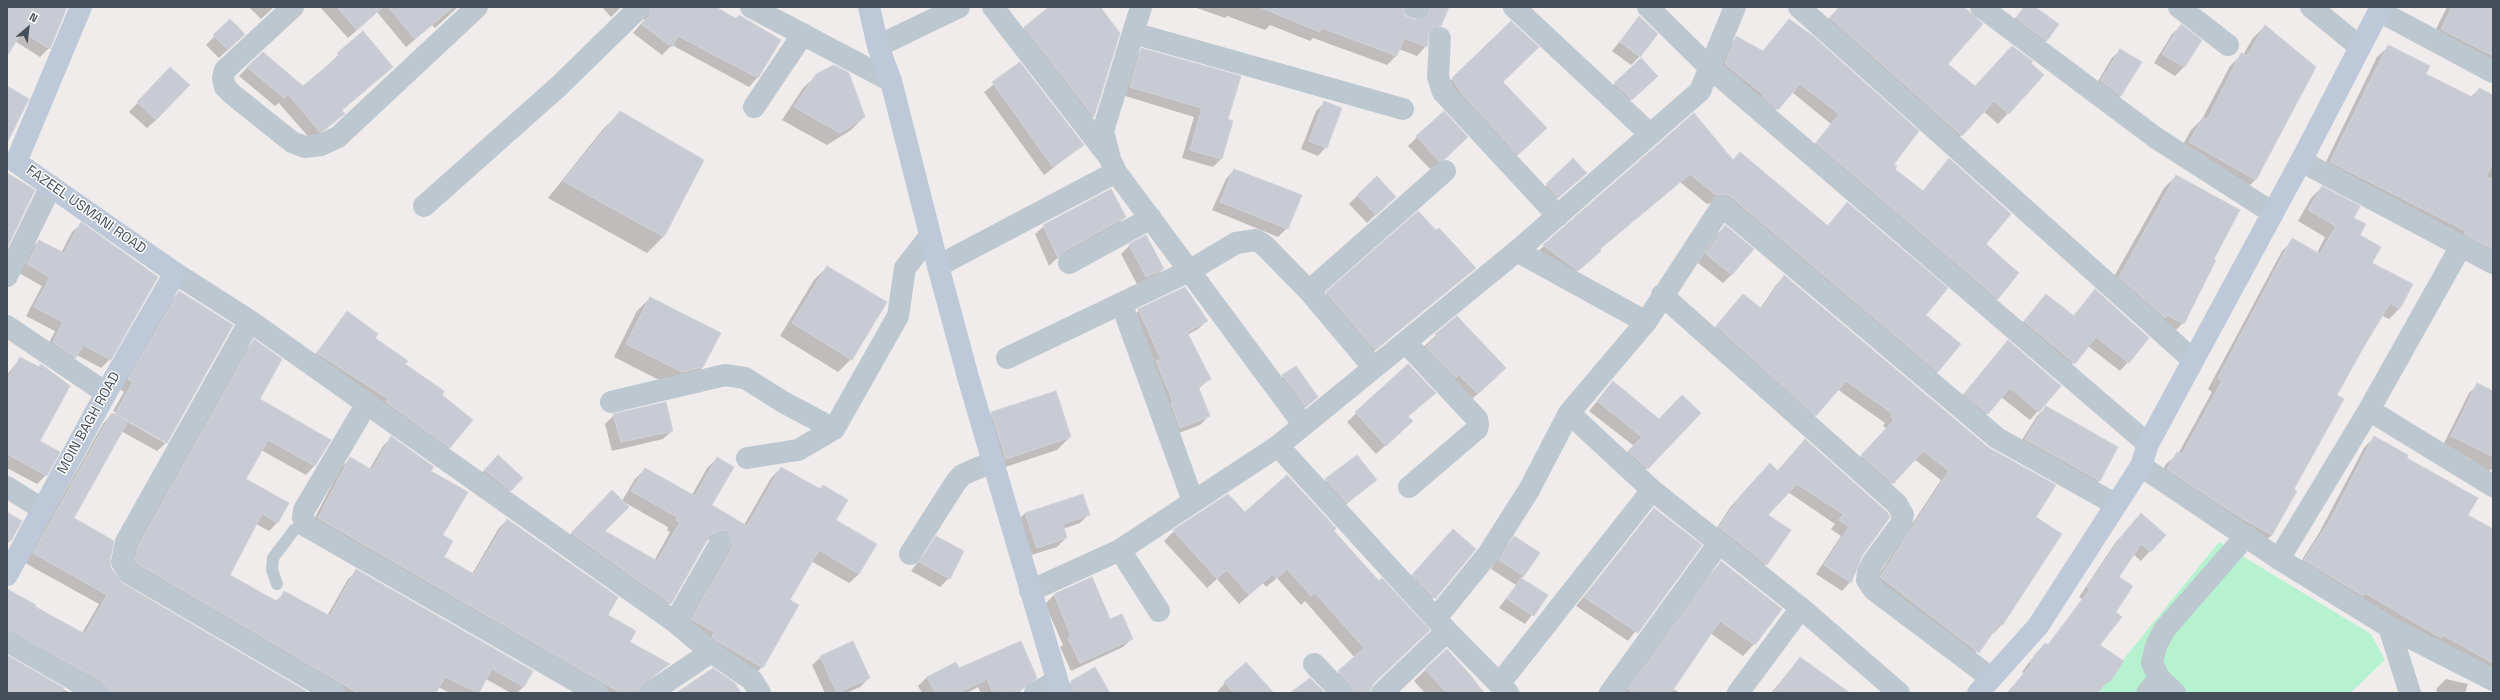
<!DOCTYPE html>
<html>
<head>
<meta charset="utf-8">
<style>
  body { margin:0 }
  #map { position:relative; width:2500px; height:700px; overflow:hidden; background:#f0ecec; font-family:"Space Grotesk",sans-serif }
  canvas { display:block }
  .frame { position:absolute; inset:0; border:8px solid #444f5b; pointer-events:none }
  .north { position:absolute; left:8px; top:8px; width:40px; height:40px; -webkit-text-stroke:3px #fff; paint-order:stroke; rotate:28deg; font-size:11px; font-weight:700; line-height:16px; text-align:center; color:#444f5b }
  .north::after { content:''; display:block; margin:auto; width:14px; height:18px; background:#444f5b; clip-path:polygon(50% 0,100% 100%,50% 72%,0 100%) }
</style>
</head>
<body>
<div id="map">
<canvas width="2500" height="700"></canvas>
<div class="frame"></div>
<div class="north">N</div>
</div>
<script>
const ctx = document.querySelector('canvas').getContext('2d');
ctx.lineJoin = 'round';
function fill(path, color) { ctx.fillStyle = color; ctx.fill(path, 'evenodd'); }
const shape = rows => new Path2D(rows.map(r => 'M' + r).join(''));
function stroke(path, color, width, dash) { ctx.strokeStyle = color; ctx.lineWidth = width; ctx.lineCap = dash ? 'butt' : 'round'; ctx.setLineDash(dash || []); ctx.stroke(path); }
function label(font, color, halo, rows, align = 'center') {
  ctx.font = font + ' "Space Grotesk",sans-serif'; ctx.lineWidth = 3; ctx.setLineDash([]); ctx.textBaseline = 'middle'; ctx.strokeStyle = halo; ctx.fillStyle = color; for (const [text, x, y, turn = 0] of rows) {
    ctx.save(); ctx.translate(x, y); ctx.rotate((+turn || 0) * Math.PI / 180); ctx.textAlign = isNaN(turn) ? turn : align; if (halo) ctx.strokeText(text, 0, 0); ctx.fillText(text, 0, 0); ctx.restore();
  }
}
fill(shape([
  [2219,542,2371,634,2385,660,2350,693,2096,693]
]), '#b6f2cf');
fill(shape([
  [7,7,66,7,49,48,40,57,15,41,7,54],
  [249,7,274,7,261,19],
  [320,7,458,7,435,28,432,25,406,47,377,12,348,38],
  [602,7,621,7,611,17],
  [638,7,714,7,780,40,757,78,749,87,672,45,662,55,633,33,644,20,644,13],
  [1051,7,1101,7,1119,34,1093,117,1085,125,1016,36],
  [1194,7,1402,7,1401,10,1410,20,1420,21,1421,15,1414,7,1448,7,1441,25,1428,35,1426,46,1417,56,1399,49,1396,56,1387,65,1313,38,1310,41,1270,25,1265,30,1227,16,1225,18],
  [1839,7,1962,7,1946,64,1975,87,2012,47,2043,75,1998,124,1983,111,1951,146,1820,28],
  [2024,7,2034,7,2047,40,2038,49,2008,27],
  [2447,7,2493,7,2493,72,2430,41],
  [1639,17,1639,57,1631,65,1612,51],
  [230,20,235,43,219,58,206,45],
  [1789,20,1893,164,1893,169,1922,192,1949,160,1984,245,1998,298,1989,307,1808,152,1831,124,1792,92,1768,118,1717,73,1728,46,1736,38,1762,52],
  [1511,22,1502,82,1537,137,1509,163,1443,88],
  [2181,26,2200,41,2184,67,2175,76,2154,63,2172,34],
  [2265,26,2315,68,2255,180,2243,192,2178,154,2191,130,2202,119,2230,66,2241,55,2243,55,2253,38],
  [363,32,392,67,341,111,343,113,335,122,311,140,279,103,275,106,239,76,248,67,303,88],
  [2389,46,2425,75,2471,97,2479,89,2493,96,2493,260,2320,174,2377,57],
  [1142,49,1227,120,1221,159,1213,167,1182,158,1194,117,1122,95,1133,58],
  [2120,50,2140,62,2120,96,2112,104,2093,90,2111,59],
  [1641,60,1647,85,1622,108,1606,92],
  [1020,64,1083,145,1044,175,984,92],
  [817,75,864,117,851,130,827,145,782,120,803,88],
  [162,77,156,120,147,128,129,112],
  [1324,103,1326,147,1318,156,1301,149,1316,111],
  [620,113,702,160,663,237,647,253,548,198,603,129],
  [1694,115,1732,161,1827,226,1839,212,1924,315,1938,371,1929,380,1714,202,1707,204,1680,182,1599,250,1569,279,1535,254],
  [1417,137,1458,146,1435,167,1430,169,1408,146],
  [1573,160,1585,173,1549,206,1538,194],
  [1234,170,1301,196,1287,228,1278,237,1212,210,1226,179],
  [2176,176,2213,259,2183,323,2171,335,2107,289,2164,188],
  [2322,187,2353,218,2371,263,2400,308,2389,319,2381,315,2335,396,2272,535,2260,546,2157,480,2166,464,2178,454,2212,392,2208,389,2282,251,2293,240,2317,253,2325,237,2298,221,2311,198],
  [1358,195,1395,197,1367,223,1349,204],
  [1125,217,1116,226,1055,260,1049,266,1035,234,1044,226],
  [81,224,110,359,101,368,77,355,67,366,45,351,55,331,26,316,42,286,19,273,30,249,39,241,61,253,72,232],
  [1725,226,1732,274,1723,283,1698,263,1716,235],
  [1130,245,1163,269,1154,278,1138,286,1121,254],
  [827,267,851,359,838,372,780,336,814,280],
  [1475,268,1366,358,1319,301,1327,293],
  [1785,276,2034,517,2001,625,1993,634,1991,633,1969,661,1872,585,1941,480,1914,459,1883,492,1853,465,1887,429,1883,426,1885,423,1837,389,1807,424,1708,336,1743,295,1760,309,1776,285],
  [2095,290,2128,362,2120,371,2088,346,2065,372,2016,330,2046,295,2073,316],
  [179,292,167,442,157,451,121,431,73,519,109,560,111,569,118,580,308,693,96,693,7,640,7,590,82,633,99,604,25,563,103,424,112,413,165,443,165,440,113,411,124,392,120,389,170,301],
  [650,298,703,367,689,380,669,385,614,357,637,311],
  [1139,310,1207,321,1198,329,1187,335,1210,379,1198,389,1209,416,1200,425,1171,436,1130,319],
  [347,313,440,395,450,447,441,456,309,362],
  [1457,317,1492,381,1464,406,1422,348],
  [254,341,258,400,330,440,314,466,306,475,261,450,245,479,277,523,269,531,256,524,229,576,275,602,284,593,327,616,348,579,357,571,524,686,517,693,511,693,486,679,478,693,450,693,438,687,435,693,333,693,129,572,129,556,245,350],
  [2000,350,2038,411,2030,420,2001,397,1979,422,1956,403],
  [20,358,46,475,37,484,7,468,7,375],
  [1408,365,1435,393,1408,417,1403,430,1376,454,1347,422],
  [1283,376,1317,397,1296,415,1274,385],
  [1613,382,1659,420,1700,414,1638,477,1620,460,1634,446,1589,411],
  [2478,385,2493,392,2493,468,2489,471,2469,462,2471,459,2443,445,2469,393],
  [2046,407,2117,448,2099,481,2090,489,2017,448,2037,416],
  [992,413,1070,437,1057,450,993,471,979,426],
  [614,415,672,431,663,439,612,451,605,424],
  [2374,437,2405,458,2467,516,2493,530,2493,679,2295,571,2319,533,2364,448],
  [391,438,429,471,442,535,443,558,472,574,499,528,507,520,607,615,629,642,668,665,638,689,638,693,598,693,310,527,341,467,350,459,369,470,383,446],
  [1805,440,1886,513,1861,556,1850,582,1842,591,1816,574,1841,536,1831,529,1835,524,1788,492,1766,515,1789,530,1766,564,1758,573,1711,537,1731,506,1761,474,1777,471],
  [717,458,711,506,744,525,771,478,781,468,835,521,859,574,849,583,811,561,789,600,762,667,752,677,682,629,718,541,710,539,706,541,670,603,660,613,562,543,612,492,603,532,654,561,670,532,667,530,668,527,622,501,635,479,645,469,692,495,707,468],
  [489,465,521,478,502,499,476,479],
  [1326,480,1376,480,1338,511,1317,489],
  [1228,495,1245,514,1332,531,1379,583,1372,684,1368,693,1340,693,1329,681,1355,658,1305,601,1301,605,1277,578,1266,587,1263,583,1239,604,1217,579,1207,588,1164,541,1174,531],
  [1654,509,1700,546,1628,641,1576,606],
  [1025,513,1089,514,1080,523,1063,529,1066,538,1057,547,1028,556,1017,522],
  [7,514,10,541,7,544],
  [2132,524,2164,535,2141,561,2133,554,2117,577,2114,612,2099,645,2109,681,2096,693,2007,693,2024,673,2022,672,2036,653,2045,644,2047,646,2082,599,2079,597,2116,542],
  [937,537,949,578,940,587,911,571],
  [1514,538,1524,576,1520,579,1546,596,1525,624,1499,608,1516,585,1491,569,1506,546],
  [1440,543,1475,549,1422,611,1400,588],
  [1722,562,1754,644,1743,656,1710,633,1673,689,1680,693,1623,693,1710,574],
  [1091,578,1109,621,1132,639,1123,647,1071,671,1060,647,1063,645,1045,604,1054,595],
  [1446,650,1485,693,1425,693,1414,681],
  [7,657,70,693,7,693],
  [821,657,869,678,860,687,846,693,825,693,812,665],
  [1800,658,1848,693,1771,693],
  [956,664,958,669,1036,677,1018,693,981,693,978,687,967,693,922,693,918,686,927,677],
  [2446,679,2468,684,2465,693,2436,693,2437,688],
  [1071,682,1109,693,1063,693],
  [1225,683,1273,693,1216,693]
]), '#0003');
const building = shape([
  [7,7,67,7,50,49,22,32,7,56,7,7],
  [337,7,383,7,357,30,337,7],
  [388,7,453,7,415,39,388,7],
  [652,7,716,7,736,19,739,15,781,40,758,78,678,36,672,47,641,24,649,16,652,7],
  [1049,7,1100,7,1120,33,1094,117,1024,27,1049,7],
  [1260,7,1402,7,1405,16,1415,20,1427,17,1430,7,1449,7,1441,26,1435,27,1429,32,1427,47,1404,38,1397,56,1322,28,1320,32,1260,7],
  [1839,7,1964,7,1983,24,1948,64,1975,86,2012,46,2033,61,2031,63,2044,75,2009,114,1994,101,1962,136,1830,18,1839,7],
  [2024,7,2035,7,2059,24,2047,41,2016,18,2024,7],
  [2452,7,2493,7,2493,56,2441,29,2452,7],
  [1639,16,1658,34,1640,57,1620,42,1639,16],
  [230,19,245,34,228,50,213,35,230,19],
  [1789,19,1813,36,1919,131,1894,164,1897,166,1895,169,1923,191,1949,158,2011,214,1986,244,2019,273,1998,299,1816,143,1839,114,1800,84,1778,110,1762,96,1764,95,1725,64,1736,36,1763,51,1789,19],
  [1511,21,1539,47,1503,82,1547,128,1518,155,1462,94,1452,78,1511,21],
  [2181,24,2202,40,2185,67,2162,54,2181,24],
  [2265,25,2316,67,2256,180,2189,142,2203,117,2207,120,2241,53,2247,56,2265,25],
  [363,31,393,67,342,110,345,114,342,116,320,132,288,94,284,98,247,67,263,52,303,86,339,56,337,53,363,31],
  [2388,45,2430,66,2426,74,2474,98,2479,88,2493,95,2493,163,2486,177,2493,180,2493,249,2464,234,2466,231,2330,162,2388,45],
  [1141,48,1241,76,1228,119,1233,121,1222,159,1190,150,1202,108,1130,87,1141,48],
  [2120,49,2142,62,2121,96,2101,81,2120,49],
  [1641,58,1658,76,1632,100,1614,83,1641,58],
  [1020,62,1084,145,1053,167,992,82,1020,62],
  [834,65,849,73,865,117,840,133,794,107,816,74,834,65],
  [170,67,190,85,156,120,137,102,170,67],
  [7,86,29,99,7,143,7,86],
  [1324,101,1342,108,1327,148,1309,141,1324,101],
  [620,111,704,160,664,237,563,181,620,111],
  [1444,111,1468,137,1445,159,1439,161,1416,136,1444,111],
  [1694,113,1733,160,1740,152,1828,226,1847,202,1948,288,1926,315,1961,344,1938,372,1730,196,1723,194,1716,195,1690,174,1600,249,1601,251,1578,271,1543,245,1694,113],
  [1573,158,1587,173,1558,198,1546,184,1573,158],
  [1234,169,1302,195,1288,229,1220,202,1234,169],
  [7,173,35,190,7,248,7,173],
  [2176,175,2240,210,2214,259,2216,260,2184,324,2167,315,2165,318,2119,277,2176,175],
  [1377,176,1396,197,1376,215,1357,195,1377,176],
  [2322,186,2360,206,2354,218,2366,224,2360,235,2381,247,2372,263,2413,284,2400,309,2390,303,2362,350,2337,395,2344,399,2294,489,2297,491,2272,535,2241,518,2167,469,2177,452,2182,454,2222,381,2218,378,2292,238,2320,254,2336,226,2308,210,2322,186],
  [1111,189,1126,217,1063,252,1058,258,1043,225,1111,189],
  [1418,211,1436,230,1439,228,1476,268,1375,350,1326,292,1418,211],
  [81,222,158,277,111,360,83,345,76,358,53,342,63,322,34,307,50,277,27,264,39,240,64,253,81,222],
  [1725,225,1754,249,1732,275,1706,254,1725,225],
  [1146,235,1164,269,1146,277,1129,244,1146,235],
  [827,266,887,302,852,360,792,323,827,266],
  [1784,275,1989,448,2056,485,2036,517,2062,534,2002,626,1999,624,1979,653,1880,577,1949,471,1923,451,1893,484,1861,455,1894,420,1891,417,1893,414,1846,381,1816,416,1716,326,1743,294,1762,309,1784,275],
  [1185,287,1208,321,1187,332,1211,379,1198,386,1210,416,1180,428,1171,403,1173,402,1156,361,1161,359,1138,309,1185,287],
  [2095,289,2149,338,2129,363,2096,337,2075,364,2024,321,2046,294,2074,316,2095,289],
  [179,291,233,325,167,443,115,414,133,382,128,379,179,291],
  [650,297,721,333,703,367,682,372,626,344,650,297],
  [347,311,378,334,375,338,408,361,405,364,444,391,442,395,473,420,450,448,386,402,388,399,317,353,347,311],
  [1457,316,1506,368,1478,394,1459,375,1456,378,1426,347,1437,337,1435,334,1457,316],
  [254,339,282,359,260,399,331,440,315,466,268,440,246,479,289,503,278,523,262,514,230,575,278,602,284,591,330,616,356,569,533,671,524,687,492,669,479,693,445,677,436,693,358,693,138,564,135,560,138,546,254,339],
  [2008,340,2061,386,2039,412,2010,388,1988,414,1964,394,2008,340],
  [20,357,39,367,41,364,70,386,40,441,60,452,47,476,7,454,7,381,20,357],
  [1408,364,1436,393,1408,416,1413,421,1386,446,1355,412,1408,364],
  [1296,366,1318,397,1306,407,1282,375,1296,366],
  [1613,381,1659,419,1682,395,1701,413,1648,469,1628,451,1642,437,1597,401,1613,381],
  [2477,383,2493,391,2493,457,2451,436,2477,383],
  [1056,391,1071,437,1006,459,991,412,1056,391],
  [666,402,673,431,621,442,613,414,666,402],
  [2046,406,2118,447,2100,481,2025,439,2046,406],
  [111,414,127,423,74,518,114,541,110,560,111,568,123,584,306,691,305,693,109,693,103,682,7,629,7,589,36,605,35,607,85,634,107,595,33,553,111,414],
  [391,436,434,467,431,471,468,492,443,535,453,541,444,557,474,574,507,519,618,597,608,615,636,631,630,642,670,664,643,683,638,693,621,693,318,518,350,457,372,470,391,436],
  [2374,436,2408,455,2407,458,2478,498,2468,515,2493,529,2493,663,2443,635,2441,638,2365,593,2363,596,2304,560,2329,522,2374,436],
  [1805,439,1887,512,1890,517,1862,556,1851,583,1824,565,1849,527,1839,520,1843,514,1797,484,1768,515,1791,530,1767,565,1719,527,1740,496,1770,463,1778,471,1805,439],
  [498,455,523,478,511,491,484,470,498,455],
  [1357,455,1377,480,1347,503,1325,479,1357,455],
  [717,457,734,467,712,505,747,526,781,467,820,489,823,485,848,500,836,520,877,544,859,574,819,550,790,600,799,605,763,668,717,641,712,637,714,632,691,619,732,548,733,542,728,531,721,530,710,535,671,604,571,533,612,490,629,507,605,531,657,561,680,522,676,520,677,517,631,491,645,468,695,496,717,457],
  [1287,475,1336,528,1334,531,1379,581,1382,578,1430,630,1373,684,1369,693,1354,693,1351,685,1338,671,1364,648,1315,593,1311,596,1287,569,1276,579,1273,574,1249,595,1227,570,1217,579,1173,530,1228,494,1245,512,1287,475],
  [1083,494,1090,515,1063,524,1067,538,1037,548,1025,513,1083,494],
  [1654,508,1702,545,1638,633,1584,597,1654,508],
  [7,512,22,521,11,541,7,539,7,512],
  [2141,513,2166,535,2151,552,2141,544,2119,577,2133,586,2116,612,2122,617,2100,645,2124,661,2110,682,2108,680,2098,693,2007,693,2032,664,2030,662,2045,643,2048,645,2090,589,2087,587,2125,532,2141,513],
  [1453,529,1476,549,1435,599,1412,575,1453,529],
  [936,536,964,551,950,579,919,562,936,536],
  [1514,536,1540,553,1524,576,1499,560,1514,536],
  [1721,561,1782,609,1755,645,1720,621,1671,693,1634,693,1628,689,1721,561],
  [1092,577,1110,619,1122,614,1133,639,1080,663,1068,638,1071,636,1054,594,1092,577],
  [1521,578,1548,595,1534,616,1507,599,1521,578],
  [853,641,870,678,837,693,820,656,853,641],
  [1021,641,1037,678,1024,688,1012,693,993,693,987,679,959,693,935,693,927,677,956,662,959,668,1021,641],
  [1447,649,1471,676,1484,693,1447,693,1425,669,1447,649],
  [7,655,64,688,61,693,7,693,7,655],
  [1800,657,1850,693,1773,693,1800,657],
  [1246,662,1274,693,1234,693,1224,682,1246,662],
  [1095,667,1110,693,1073,693,1071,681,1095,667],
  [713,668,735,683,741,693,676,693,713,668],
  [1310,678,1325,693,1290,693,1310,678]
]);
fill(building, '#c8cbd3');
stroke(building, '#d0d2d9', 1);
stroke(shape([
  [277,584,272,570,273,558,294,530,306,526]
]), '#bcc7d0', 12);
stroke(shape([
  [293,7,225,70,223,78,225,87,232,94,292,142,305,147,321,145,338,137,477,7],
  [751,7,891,81],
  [993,7,1106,153],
  [1141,7,1103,131,1110,159,1116,172,1303,424],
  [1414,7,1418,8],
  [1514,7,1650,134],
  [1648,7,1710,68,2148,444],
  [1799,7,2193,360],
  [1981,7,2156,138,2273,213],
  [2179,7,2228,45],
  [2311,7,2360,47],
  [2379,11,2493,72],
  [1133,33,1403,109],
  [1440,38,1438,77,1443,92,1558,216],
  [878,46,959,7],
  [754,107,803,34],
  [2301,161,2493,263],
  [424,206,559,86,640,7],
  [1517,251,1646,322],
  [1069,263,1151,218],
  [938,266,1116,172],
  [175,273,250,321,675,622,711,652,752,680,760,693],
  [7,276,51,186],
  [1309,291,1445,171],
  [1662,295,1897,504,1903,515,1901,524,1873,562,1868,572,1867,580,1874,590,1991,678],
  [1122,305,1193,501],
  [250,321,126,542,122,562,129,573,334,693],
  [7,326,106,393],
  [1406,343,1477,419,1478,425,1477,429,1409,487],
  [1007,358,1189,271,1236,243,1256,240,1264,245,1309,291,1373,367],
  [611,402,725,375,745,378,783,402,834,429,898,316,905,268,930,236],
  [366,405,304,510,303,518,306,526,597,693],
  [2369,410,2493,486],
  [1569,413,1652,490,1801,608,1899,693],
  [1278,446,1447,631,1508,693],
  [747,458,798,450,834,429],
  [2141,466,2279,559,2389,627,2493,680],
  [7,487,42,509],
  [1120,550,1159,611],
  [910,554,956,482,962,475,994,461],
  [2279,559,2369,410,2461,246],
  [1030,591,1120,550,1278,446,1517,251,1700,91,1735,7],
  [1436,618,1489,553,1529,490,1569,413,1646,322,1722,206,1997,438,2115,504],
  [675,622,721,542],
  [2389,627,2410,693],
  [7,641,97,693],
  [1314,664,1342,693],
  [1500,683,1652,490],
  [650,693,711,652],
  [1035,693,1057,681],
  [1382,693,1447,631],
  [1610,693,1719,543],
  [1738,693,1801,608],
  [2147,693,2159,678],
  [2175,693,2159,678,2152,663,2156,646,2164,630,2246,536]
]), '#bcc7d0', 22);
stroke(shape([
  [869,7,878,46,891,81,938,266,968,377,1061,693],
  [7,575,106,393,175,273,16,162,81,7],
  [1978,693,2038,626,2141,466,2148,444,2301,161,2381,7]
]), '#bdc9d8', 22);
label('14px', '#444f5b', '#fff', [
  ["FAZEEL USMANI ROAD",86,210,35],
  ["MOIN BAGH ROAD",89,423,-61]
]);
</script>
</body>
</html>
